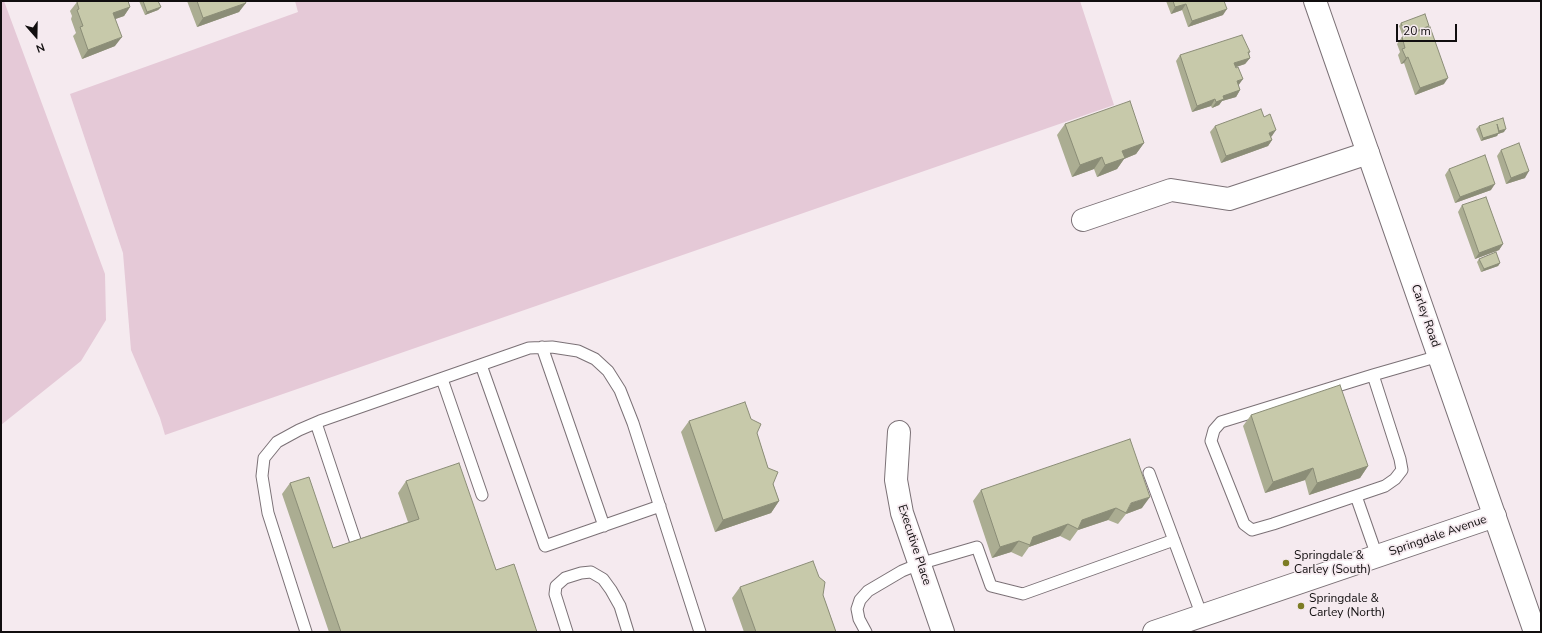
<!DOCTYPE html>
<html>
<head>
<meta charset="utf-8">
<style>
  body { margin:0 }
  #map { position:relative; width:1542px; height:633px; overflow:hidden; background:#f5eaef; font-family:"Nunito Sans",sans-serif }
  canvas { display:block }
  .frame { position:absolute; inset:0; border:2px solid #110e0f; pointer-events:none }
  .north { position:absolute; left:16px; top:16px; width:40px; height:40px; -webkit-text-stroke:3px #f5eaef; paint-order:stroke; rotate:160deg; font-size:11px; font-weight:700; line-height:16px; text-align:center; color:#110e0f }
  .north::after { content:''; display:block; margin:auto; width:14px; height:18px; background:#110e0f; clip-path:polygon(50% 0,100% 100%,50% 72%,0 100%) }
  .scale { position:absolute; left:1396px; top:24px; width:61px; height:18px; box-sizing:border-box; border:2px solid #110e0f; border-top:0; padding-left:5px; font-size:12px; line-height:14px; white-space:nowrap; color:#110e0f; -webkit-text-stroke:3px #f5eaef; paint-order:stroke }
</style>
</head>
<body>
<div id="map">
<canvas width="1542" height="633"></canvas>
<div class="frame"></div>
<div class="north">N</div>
<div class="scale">20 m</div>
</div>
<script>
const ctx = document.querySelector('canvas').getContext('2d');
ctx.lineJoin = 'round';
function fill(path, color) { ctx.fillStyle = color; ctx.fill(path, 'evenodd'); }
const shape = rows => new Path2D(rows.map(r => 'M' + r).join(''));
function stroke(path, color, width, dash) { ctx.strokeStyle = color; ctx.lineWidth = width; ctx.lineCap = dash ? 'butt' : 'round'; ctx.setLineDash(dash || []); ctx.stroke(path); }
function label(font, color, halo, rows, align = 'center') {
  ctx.font = font + ' "Nunito Sans",sans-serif'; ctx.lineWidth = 3.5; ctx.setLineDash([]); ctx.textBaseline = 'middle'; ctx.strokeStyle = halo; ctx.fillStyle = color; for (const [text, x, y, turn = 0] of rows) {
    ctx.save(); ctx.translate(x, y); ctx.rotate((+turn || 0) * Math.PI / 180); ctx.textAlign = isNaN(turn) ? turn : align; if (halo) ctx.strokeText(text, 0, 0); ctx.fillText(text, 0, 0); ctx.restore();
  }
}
fill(shape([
  [1,1,4,1,105,274,106,320,81,361,1,425],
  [295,1,1080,1,1114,105,165,435,160,418,131,350,123,253,70,94,298,12]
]), '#e5c9d7');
const service = shape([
  [542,347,604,526],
  [481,365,545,546,660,506],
  [1373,375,1400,459,1402,470,1395,479,1385,486,1273,524,1252,530,1244,524,1211,441,1214,430,1221,422,1373,375,1439,356],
  [442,379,482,495],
  [316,423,355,540],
  [1149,473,1202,616],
  [1356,496,1377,556],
  [306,632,268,513,262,476,264,458,277,442,299,430,320,421,529,348,552,347,578,351,595,359,608,371,620,390,633,423,700,632],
  [567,632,555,594,556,586,565,578,581,573,591,572,603,579,611,590,620,606,628,632],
  [866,632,859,619,857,609,860,600,868,591,902,571,919,564,977,547,991,586,1023,594,1174,540]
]);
const minor = shape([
  [1083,220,1171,190,1229,199,1368,153],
  [899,432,896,480,902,513,943,632],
  [1154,632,1495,516]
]);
const tertiary = shape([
  [1315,1,1535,632]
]);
stroke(service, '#7b7176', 13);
stroke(minor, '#7b7176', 24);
stroke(tertiary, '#7b7176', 24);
stroke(service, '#fff', 11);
stroke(minor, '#fff', 22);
stroke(tertiary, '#fff', 22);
fill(shape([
  [139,1,158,1,161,7,158,10,145,15],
  [187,1,245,1,239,12,197,27],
  [1166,1,1224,1,1223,15,1188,27,1182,10,1171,14],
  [77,2,130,7,124,16,115,19,115,46,82,59,73,36,76,33,71,19,72,16,70,11],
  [1401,23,1429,26,1428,28,1444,84,1415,95,1404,63,1401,64,1398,55,1400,52,1397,44,1402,37,1403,37,1399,26],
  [1250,52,1249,54,1250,58,1245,64,1236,67,1238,86,1240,90,1236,97,1222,101,1219,105,1212,108,1211,106,1192,112,1176,61,1180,55],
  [1503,118,1504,132,1498,134,1497,136,1481,141,1476,129,1479,126],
  [1065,124,1144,143,1136,154,1124,159,1117,169,1097,177,1094,169,1072,177,1057,135],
  [1215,126,1272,136,1271,137,1272,140,1268,146,1221,163,1210,132],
  [1501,150,1525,178,1506,184,1497,156],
  [1449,169,1491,190,1455,203,1445,175],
  [1462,205,1503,244,1499,250,1475,259,1458,212],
  [1479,259,1500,263,1498,266,1481,272,1477,262],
  [1251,415,1368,466,1360,478,1309,495,1305,480,1265,493,1243,426],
  [751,419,757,433,768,468,779,501,771,513,715,532,681,432,689,421],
  [406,481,496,570,537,632,329,632,282,494,290,483,333,548,408,522,398,493],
  [981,490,1142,508,1126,514,1118,524,1108,520,1078,530,1070,541,1060,536,1029,547,1022,557,1011,552,992,558,973,501],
  [740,587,823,595,836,632,744,632,732,598]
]), '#abad92');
fill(shape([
  [246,3,239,12,197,27,203,18],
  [1186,4,1182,10,1171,14,1175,7],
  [130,7,124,16,107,22,113,13],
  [161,7,158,10,145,15,147,12],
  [1227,9,1223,15,1188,27,1192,21],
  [122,37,115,46,82,59,88,50],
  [1408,57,1404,63,1401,64,1406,58],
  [1250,58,1245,64,1230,69,1234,63],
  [1448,78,1444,84,1415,95,1420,88],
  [1243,79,1238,86,1237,81],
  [1240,90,1236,97,1222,101,1219,105,1212,108,1216,102,1223,96],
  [1215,99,1211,106,1192,112,1197,106],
  [1506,129,1504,132,1498,134,1497,136,1481,141,1483,138,1498,133,1499,131],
  [1276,130,1272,136,1265,139,1269,133],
  [1272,140,1268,146,1221,163,1226,156],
  [1144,143,1136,154,1124,159,1117,169,1097,177,1105,165,1122,151],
  [1102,157,1094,169,1072,177,1080,165],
  [1529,171,1525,178,1506,184,1511,178],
  [1495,184,1491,190,1455,203,1460,197],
  [1503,244,1499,250,1475,259,1479,253],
  [1500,263,1498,266,1481,272,1484,269],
  [1368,466,1360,478,1309,495,1317,483],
  [1313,468,1305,480,1265,493,1273,482],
  [1150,497,1142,508,1126,514,1131,503],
  [779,501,771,513,715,532,723,520],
  [1116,508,1108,520,1078,530,1082,520],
  [1068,524,1060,536,1029,547,1033,537],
  [1019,541,1011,552,992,558,1000,547]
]), '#8b8d77');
const building = shape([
  [79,1,128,1,130,7,113,13,122,37,88,50,80,27,83,26,77,10,79,9,77,2,79,1],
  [143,1,158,1,161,7,147,12,143,1],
  [197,1,245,1,246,3,203,18,197,1],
  [1173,1,1224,1,1227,9,1192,21,1186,4,1175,7,1173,1],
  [1425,14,1429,26,1406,35,1401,23,1425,14],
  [1430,27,1448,78,1420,88,1408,57,1406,58,1402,49,1405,48,1402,37,1430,27],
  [1242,35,1250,52,1248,52,1250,58,1234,63,1236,68,1238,67,1243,79,1237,81,1240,90,1223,96,1224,99,1216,102,1215,99,1197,106,1180,55,1242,35],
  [1130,101,1144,143,1122,151,1125,158,1105,165,1102,157,1080,165,1065,124,1130,101],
  [1261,109,1264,117,1270,114,1276,130,1269,133,1272,140,1226,156,1215,126,1261,109],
  [1503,118,1506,129,1499,131,1497,124,1499,133,1483,138,1479,126,1503,118],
  [1519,143,1529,171,1511,178,1501,150,1519,143],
  [1485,155,1495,184,1460,197,1449,169,1485,155],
  [1486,197,1503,244,1479,253,1462,205,1486,197],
  [1496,252,1500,263,1484,269,1479,259,1496,252],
  [1340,385,1368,466,1317,483,1313,468,1273,482,1251,415,1340,385],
  [745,402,751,419,761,424,757,433,768,468,778,472,773,484,779,501,723,520,689,421,745,402],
  [1130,439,1150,497,1131,503,1126,513,1116,508,1082,520,1078,529,1068,524,1033,537,1030,545,1019,541,1000,547,981,490,1130,439],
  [459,463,496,570,514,564,537,632,341,632,290,483,309,477,333,548,419,519,406,481,459,463],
  [813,561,819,577,825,582,823,595,836,632,756,632,740,587,813,561]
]);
fill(building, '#c7c9aa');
stroke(building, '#8b8d77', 1);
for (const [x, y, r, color] of [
  [1286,563,4,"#7c7c24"],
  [1301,606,4,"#7c7c24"]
]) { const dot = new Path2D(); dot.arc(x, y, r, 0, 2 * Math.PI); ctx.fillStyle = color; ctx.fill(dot); stroke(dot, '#f5eaef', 1.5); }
label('12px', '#110e0f', '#f5eaef', [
  ["Carley Road",1425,316,71],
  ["Springdale Avenue",1438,536,-19],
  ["Executive Place",914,545,72]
]);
label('12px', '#110e0f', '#f5eaef', [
  ["Springdale &",1294,556],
  ["Carley (South)",1294,570],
  ["Springdale &",1309,599],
  ["Carley (North)",1309,613]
], 'left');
</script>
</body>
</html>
